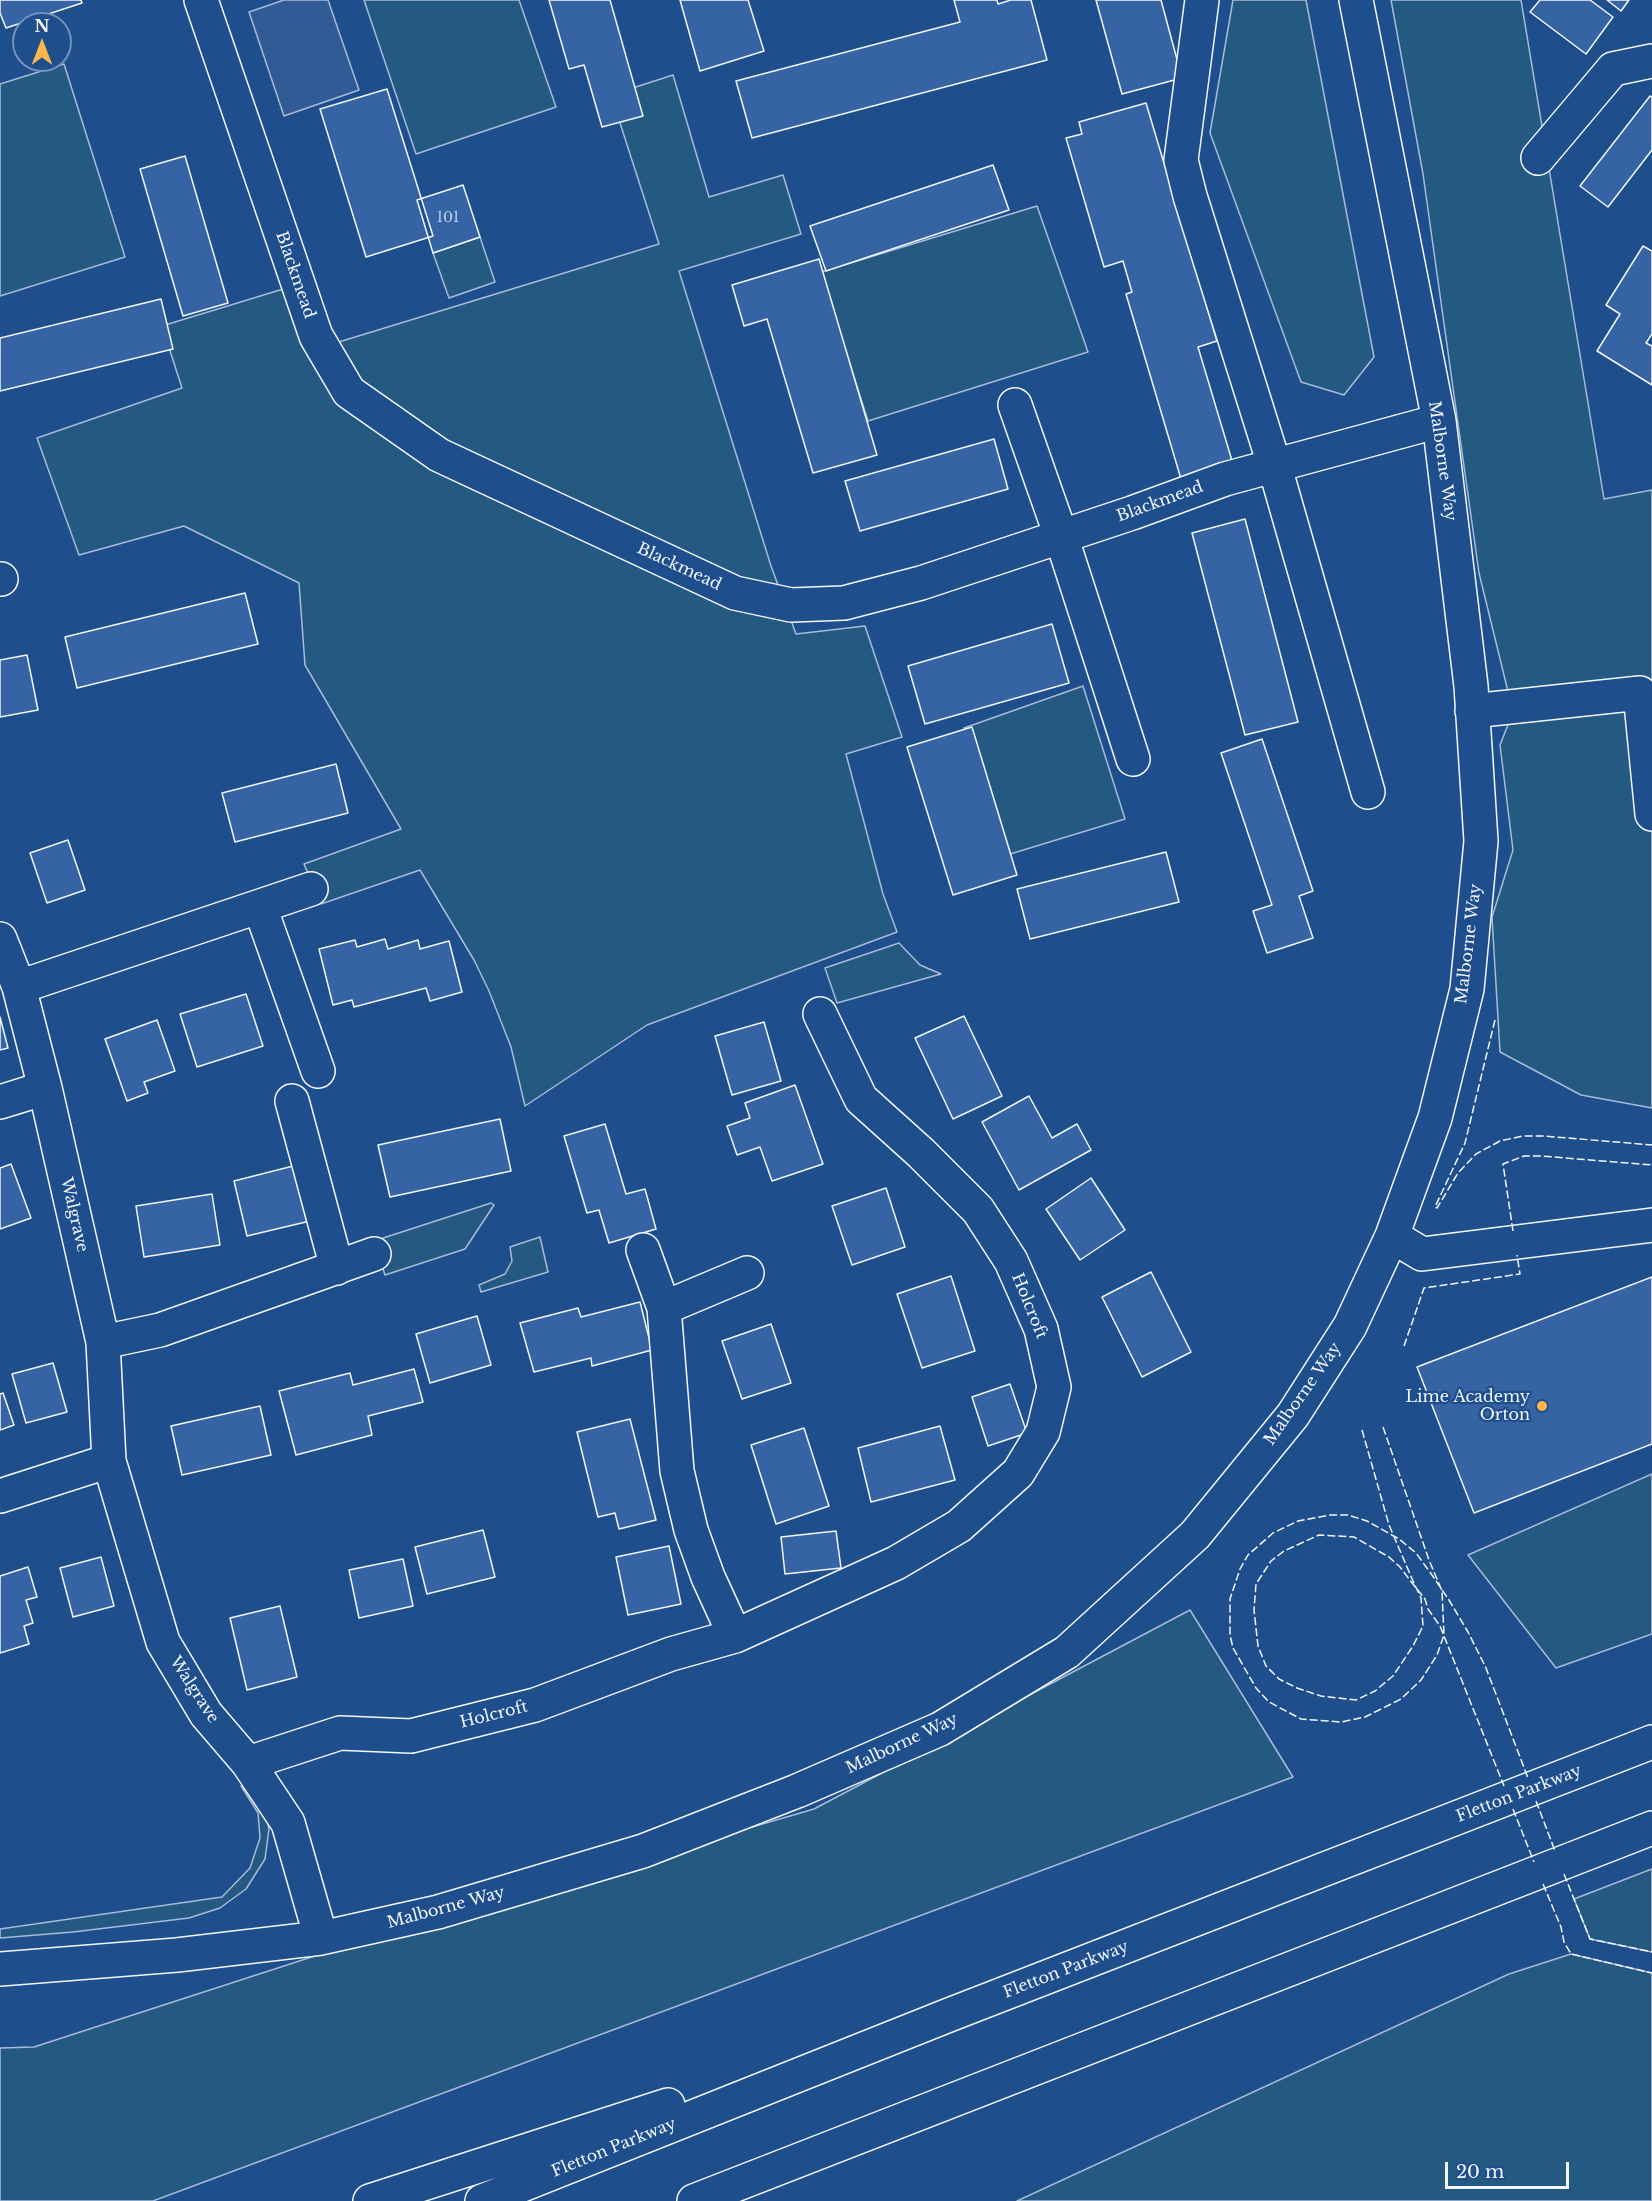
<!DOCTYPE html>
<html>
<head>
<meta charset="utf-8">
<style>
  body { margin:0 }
  #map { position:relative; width:1652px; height:2201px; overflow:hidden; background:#1f4e8c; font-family:"Libre Baskerville",serif }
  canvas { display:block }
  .north { position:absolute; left:12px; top:12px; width:60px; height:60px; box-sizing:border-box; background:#1f4e8c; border:2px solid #7391ba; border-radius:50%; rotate:0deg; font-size:16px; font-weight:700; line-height:24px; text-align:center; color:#f2f6ff }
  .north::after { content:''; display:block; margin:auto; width:21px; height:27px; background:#ffb74d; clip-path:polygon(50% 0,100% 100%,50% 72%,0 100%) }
  .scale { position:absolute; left:1445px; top:2162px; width:124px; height:27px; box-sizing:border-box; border:3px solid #f2f6ff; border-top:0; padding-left:8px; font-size:18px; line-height:21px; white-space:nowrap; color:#f2f6ff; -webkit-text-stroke:4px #1f4e8c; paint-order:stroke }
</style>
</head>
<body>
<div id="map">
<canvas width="1652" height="2201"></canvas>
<div class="north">N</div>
<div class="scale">20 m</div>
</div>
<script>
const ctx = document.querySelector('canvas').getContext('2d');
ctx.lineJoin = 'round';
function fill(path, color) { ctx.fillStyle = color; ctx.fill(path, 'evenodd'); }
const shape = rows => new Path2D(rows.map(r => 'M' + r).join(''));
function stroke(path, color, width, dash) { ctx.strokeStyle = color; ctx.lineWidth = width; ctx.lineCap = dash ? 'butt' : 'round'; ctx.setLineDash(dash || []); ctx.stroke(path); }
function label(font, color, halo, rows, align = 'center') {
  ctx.font = font + ' "Libre Baskerville",serif'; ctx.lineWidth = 4.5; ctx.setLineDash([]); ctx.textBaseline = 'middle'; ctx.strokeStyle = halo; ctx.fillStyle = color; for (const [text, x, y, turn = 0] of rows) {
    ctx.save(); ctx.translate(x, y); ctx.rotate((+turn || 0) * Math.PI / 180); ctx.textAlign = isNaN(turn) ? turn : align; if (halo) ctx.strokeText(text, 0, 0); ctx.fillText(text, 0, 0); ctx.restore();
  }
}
const green = shape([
  [364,0,519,0,556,107,416,154,364,0],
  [1233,0,1306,0,1374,357,1344,395,1301,382,1210,133,1233,0],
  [1391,0,1521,0,1604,499,1652,490,1652,1108,1581,1095,1500,1052,1492,917,1513,850,1500,745,1513,712,1479,573,1423,174,1391,0],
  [64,64,125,257,0,296,0,84,64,64],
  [673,75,709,197,783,175,801,234,679,271,771,566,796,634,865,626,902,737,846,754,883,894,897,932,647,1025,525,1106,511,1047,489,991,474,960,420,870,321,904,304,864,401,829,305,665,299,583,184,526,79,555,37,438,182,388,162,326,293,286,329,345,659,244,611,95,673,75],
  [1037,206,1088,352,868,421,821,272,1037,206],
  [480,237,495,282,449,298,433,253,480,237],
  [1083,686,1125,819,1007,855,964,728,1083,686],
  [899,943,920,965,941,974,837,1003,825,968,899,943],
  [491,1203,494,1205,465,1249,385,1275,374,1241,491,1203],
  [540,1237,548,1272,481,1292,479,1285,505,1274,512,1261,510,1247,540,1237],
  [1652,1474,1652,1634,1556,1668,1468,1555,1652,1474],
  [1190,1610,1293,1777,153,2201,0,2201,0,2048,34,2047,358,1942,814,1809,1190,1610],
  [241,1786,264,1807,269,1829,265,1859,246,1889,220,1908,189,1918,73,1932,0,1938,0,1929,222,1897,250,1868,260,1838,258,1813,241,1786],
  [1652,1869,1652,1952,1590,1939,1574,1899,1652,1869],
  [1571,1954,1652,1973,1652,2201,1017,2201,1509,1974,1571,1954]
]);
fill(green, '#245a82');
stroke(green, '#a8bbd7', 1.5);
const parking = shape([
  [284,0,328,0,359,90,284,116,249,12,284,0]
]);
fill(parking, '#305b95');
stroke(parking, '#a8bbd7', 1.5);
const building = shape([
  [0,0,81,0,82,3,6,28,0,13,0,0],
  [549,0,610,0,643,116,602,127,584,65,569,69,549,0],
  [680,0,748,0,764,51,700,71,680,0],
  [954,0,997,0,998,4,1011,0,1031,0,1047,60,752,138,736,81,960,22,954,0],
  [1096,0,1161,0,1182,78,1122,94,1096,0],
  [1540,0,1590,0,1613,17,1586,54,1530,12,1540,0],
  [1607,0,1629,0,1621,11,1607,0],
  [387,89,433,236,366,257,320,109,387,89],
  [1650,96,1652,97,1652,150,1608,207,1580,186,1650,96],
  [1146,103,1217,341,1198,347,1233,464,1181,479,1126,294,1132,292,1123,261,1104,267,1066,138,1082,134,1079,122,1146,103],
  [185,156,228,303,183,316,140,169,185,156],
  [993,165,1009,210,826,271,810,226,993,165],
  [463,185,480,237,433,253,417,200,463,185],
  [1643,246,1652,251,1652,334,1646,343,1652,346,1652,385,1597,351,1620,314,1606,305,1643,246],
  [819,259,877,455,813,473,767,319,744,326,732,285,819,259],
  [161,299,173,349,0,391,0,338,161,299],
  [994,439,1008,489,860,531,845,481,994,439],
  [1245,519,1298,722,1245,735,1192,533,1245,519],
  [245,593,258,644,77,688,65,637,245,593],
  [1052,624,1069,683,925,724,908,666,1052,624],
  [27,655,38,710,0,717,0,660,27,655],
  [972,727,1017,875,953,895,907,747,972,727],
  [1262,739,1313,891,1299,896,1313,938,1267,953,1253,911,1272,905,1221,753,1262,739],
  [336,764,348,813,235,842,222,793,336,764],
  [68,840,85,890,47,903,30,853,68,840],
  [1166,852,1179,902,1030,939,1017,889,1166,852],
  [385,939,388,949,418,940,420,949,449,941,462,992,430,1001,426,988,354,1007,352,1000,333,1005,319,949,355,940,357,947,385,939],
  [246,994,263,1046,197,1067,180,1014,246,994],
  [964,1016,1002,1096,953,1119,915,1038,964,1016],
  [0,1017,8,1048,0,1050,0,1017],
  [157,1020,175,1071,144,1082,148,1093,127,1101,105,1039,157,1020],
  [764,1022,781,1081,732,1095,715,1036,764,1022],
  [795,1085,823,1164,772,1181,760,1147,737,1155,727,1126,750,1118,745,1103,795,1085],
  [1029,1096,1052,1138,1077,1124,1091,1150,1019,1190,982,1122,1029,1096],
  [500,1119,511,1171,390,1197,378,1145,500,1119],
  [605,1124,626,1194,645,1189,656,1229,609,1243,599,1210,587,1213,564,1136,605,1124],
  [11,1164,31,1218,0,1229,0,1168,11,1164],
  [297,1165,310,1221,247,1236,234,1181,297,1165],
  [1091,1178,1125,1230,1080,1260,1046,1209,1091,1178],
  [886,1188,905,1247,852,1265,832,1206,886,1188],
  [212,1194,220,1245,144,1257,136,1206,212,1194],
  [1151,1272,1191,1352,1142,1377,1102,1297,1151,1272],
  [951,1276,975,1351,922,1368,897,1294,951,1276],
  [1652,1277,1652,1444,1474,1513,1417,1367,1652,1277],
  [640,1302,652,1350,592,1366,591,1358,534,1372,520,1323,578,1308,581,1317,640,1302],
  [477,1316,491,1365,430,1383,416,1334,477,1316],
  [771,1324,791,1383,742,1399,722,1341,771,1324],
  [53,1363,67,1412,26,1423,12,1374,53,1363],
  [414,1369,423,1402,368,1416,372,1435,296,1455,279,1391,350,1373,353,1385,414,1369],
  [1010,1384,1027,1433,988,1446,972,1397,1010,1384],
  [3,1393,14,1425,0,1430,0,1394,3,1393],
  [260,1406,271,1455,182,1475,171,1426,260,1406],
  [630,1419,656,1520,619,1529,615,1513,598,1517,577,1432,630,1419],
  [940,1426,955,1480,871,1502,858,1448,940,1426],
  [804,1428,829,1506,776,1524,751,1445,804,1428],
  [483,1530,495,1577,427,1594,415,1547,483,1530],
  [836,1531,841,1568,785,1574,781,1537,836,1531],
  [669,1546,681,1604,628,1615,616,1557,669,1546],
  [101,1557,114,1606,73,1617,60,1568,101,1557],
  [403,1559,413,1606,359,1618,349,1570,403,1559],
  [28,1567,37,1597,26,1600,33,1623,24,1626,29,1644,0,1653,0,1576,28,1567],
  [280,1606,297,1677,247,1690,230,1618,280,1606]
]);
fill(building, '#3563a3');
stroke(building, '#f2f6ff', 1.5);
const minor = shape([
  [201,0,316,336,349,392,439,455,735,593,791,605,844,603,921,583,1132,513,1225,479,1439,421],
  [1202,0,1181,160,1190,196,1274,464,1368,792],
  [1538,158,1613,69,1652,61],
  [1015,405,1061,536,1133,759],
  [0,579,1,579],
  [1472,711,1640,693,1652,814],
  [260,907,318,1071],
  [0,939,19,987,45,1088,103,1342,109,1461,163,1642,206,1714,248,1763,288,1823,321,1938],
  [19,987,311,889],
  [292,1101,337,1268],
  [0,1102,45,1088],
  [1392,1236,1422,1254,1652,1225],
  [643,1250,664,1308,677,1471,691,1530,708,1577,735,1636],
  [664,1308,747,1273],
  [103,1342,160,1330,374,1254],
  [0,1496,109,1461],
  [248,1763,340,1733,411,1736,535,1705,671,1654,735,1636,896,1563,959,1526,1018,1473,1043,1432,1054,1387,1041,1329,1011,1261,978,1210,921,1153,861,1099,820,1014],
  [0,1969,177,1955,321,1938,438,1912,643,1851,797,1791,940,1729,1067,1652,1195,1535,1293,1415,1350,1326,1392,1236,1435,1118,1467,989,1481,841,1471,686,1439,421,1356,0]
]);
const highway = shape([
  [370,2201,668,2105],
  [482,2201,949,2015,1652,1742],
  [694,2201,1652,1828]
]);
stroke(minor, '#f2f6ff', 36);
stroke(highway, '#f2f6ff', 36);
stroke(minor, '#1f4e8c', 33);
stroke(highway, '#1f4e8c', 33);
stroke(shape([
  [1495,1020,1465,1143,1435,1207,1437,1208,1458,1173,1476,1154,1500,1141,1523,1136,1544,1136,1652,1145],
  [1513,1231,1503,1164,1524,1156,1541,1156,1652,1165],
  [1404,1346,1424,1288,1520,1274,1517,1255],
  [1383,1427,1429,1560,1442,1591,1444,1635,1437,1655,1421,1680,1401,1699,1365,1717,1341,1722,1301,1719,1269,1702,1256,1688,1233,1648,1230,1635,1230,1599,1240,1569,1248,1555,1273,1533,1298,1521,1330,1515,1348,1515,1367,1521,1399,1539,1416,1553,1432,1575,1449,1600,1468,1632,1486,1668,1528,1778],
  [1362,1430,1389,1525,1413,1581,1421,1598,1423,1626,1413,1646,1393,1676,1375,1691,1356,1700,1321,1696,1297,1688,1279,1679,1266,1666,1258,1646,1254,1610,1256,1584,1271,1561,1284,1551,1319,1535,1354,1537,1389,1557,1400,1567,1409,1579,1425,1599,1428,1609,1440,1626,1504,1786],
  [1536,1801,1555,1851],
  [1513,1809,1534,1862],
  [1564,1874,1590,1939,1652,1952],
  [1543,1884,1561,1927,1564,1942,1571,1954,1652,1973]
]), '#f2f6ff', 1.5, [8, 3]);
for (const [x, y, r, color] of [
  [1542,1406,6,"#ffb74d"]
]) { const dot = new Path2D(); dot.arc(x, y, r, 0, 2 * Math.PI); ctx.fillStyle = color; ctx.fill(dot); stroke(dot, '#1f4e8c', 2); }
label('14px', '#c3d1e8', null, [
  ["101",448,218]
]);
label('16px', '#f2f6ff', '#1f4e8c', [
  ["Blackmead",295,275,71],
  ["Malborne Way",1442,461,82],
  ["Blackmead",1160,502,-20],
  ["Blackmead",679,567,25],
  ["Malborne Way",1469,944,-83],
  ["Walgrave",74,1215,77],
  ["Holcroft",1029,1306,68],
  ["Malborne Way",1303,1394,-55],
  ["Walgrave",194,1690,57],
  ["Holcroft",494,1715,-14],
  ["Malborne Way",902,1744,-25],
  ["Fletton Parkway",1519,1794,-21],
  ["Malborne Way",446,1908,-15],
  ["Fletton Parkway",1066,1970,-21],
  ["Fletton Parkway",614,2148,-22]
]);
label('16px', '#f2f6ff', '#1f4e8c', [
  ["Lime Academy",1530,1397],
  ["Orton",1530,1415]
], 'right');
</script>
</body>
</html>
